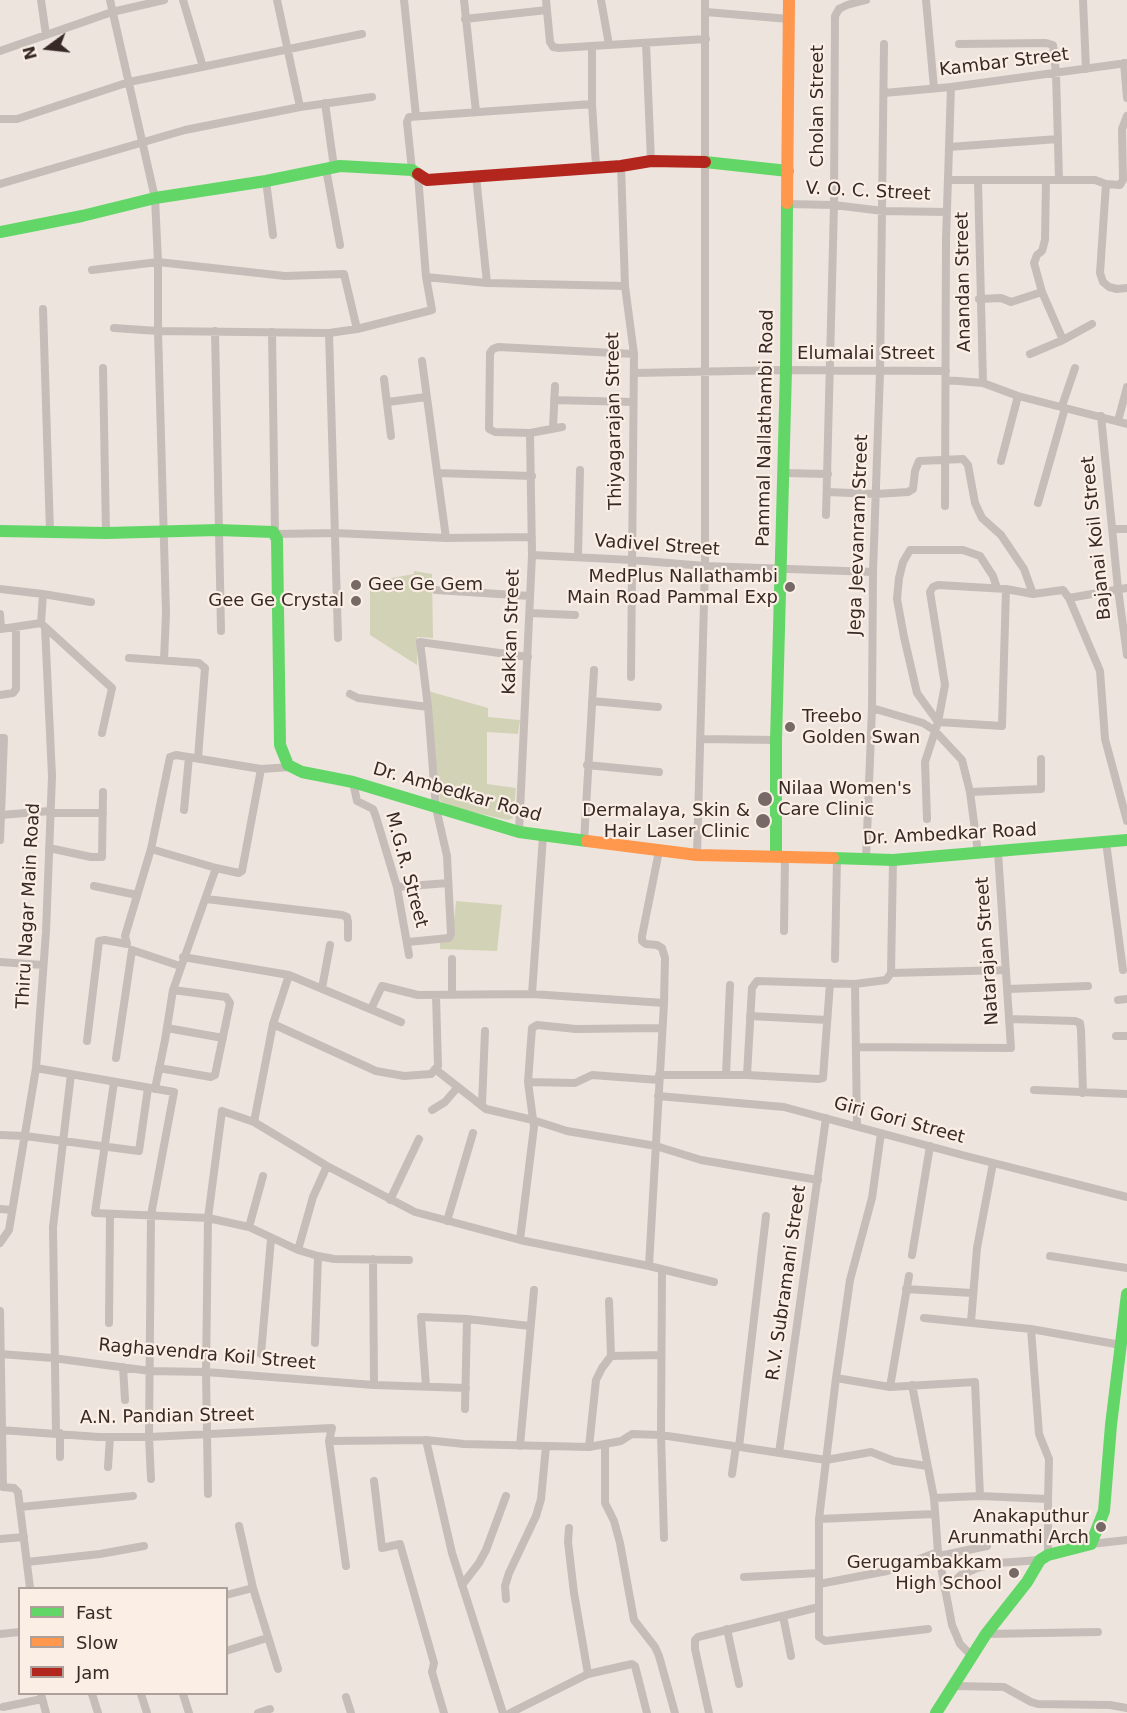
<!DOCTYPE html>
<html>
<head>
<meta charset="utf-8">
<style>
  body { margin:0 }
  #map { position:relative; width:1127px; height:1713px; overflow:hidden; background:#eee4de; font-family:"DejaVu Sans",sans-serif }
  canvas { display:block }
  .legend { position:absolute; left:18px; top:1587px; width:210px; height:108px; box-sizing:border-box; background:#fbeee5; border:2px solid #ad9f99; margin:0; padding:8px 10px; list-style:none; font-size:18px; color:#372926 }
  .legend li { display:flex; align-items:center; gap:12px; height:30px }
  .legend b { width:30px; border:2px solid #ad9f99 }
  .north { position:absolute; left:18px; top:18px; width:60px; height:60px; -webkit-text-stroke:4px #fbeee5; paint-order:stroke; rotate:255deg; font-size:16px; font-weight:700; line-height:24px; text-align:center; color:#372926 }
  .north::after { content:''; display:block; margin:auto; width:21px; height:27px; background:#372926; clip-path:polygon(50% 0,100% 100%,50% 72%,0 100%) }
</style>
</head>
<body>
<div id="map">
<canvas width="1127" height="1713"></canvas>
<ul class="legend">
<li><b style="height:8px;background:#63d668"></b>Fast</li>
<li><b style="height:8px;background:#ff974d"></b>Slow</li>
<li><b style="height:8px;background:#b3261e"></b>Jam</li>
</ul>
<div class="north">N</div>
</div>
<script>
const ctx = document.querySelector('canvas').getContext('2d');
ctx.lineJoin = 'round';
function fill(path, color) { ctx.fillStyle = color; ctx.fill(path, 'evenodd'); }
const shape = rows => new Path2D(rows.map(r => 'M' + r).join(''));
function stroke(path, color, width, dash) { ctx.strokeStyle = color; ctx.lineWidth = width; ctx.lineCap = dash ? 'butt' : 'round'; ctx.setLineDash(dash || []); ctx.stroke(path); }
function label(font, color, halo, rows, align = 'center') {
  ctx.font = font + ' "DejaVu Sans",sans-serif'; ctx.lineWidth = 4.5; ctx.setLineDash([]); ctx.textBaseline = 'middle'; ctx.strokeStyle = halo; ctx.fillStyle = color; for (const [text, x, y, turn = 0] of rows) {
    ctx.save(); ctx.translate(x, y); ctx.rotate((+turn || 0) * Math.PI / 180); ctx.textAlign = isNaN(turn) ? turn : align; if (halo) ctx.strokeText(text, 0, 0); ctx.fillText(text, 0, 0); ctx.restore();
  }
}
fill(shape([
  [414,571,432,574,433,638,417,637,417,665,370,635,370,582,414,574],
  [428,691,488,708,488,717,520,720,518,734,487,732,487,784,516,788,513,818,508,820,450,807,440,801],
  [456,901,502,905,497,951,440,949,440,942,452,940]
]), '#d2d2b7');
stroke(shape([
  [41,0,46,35],
  [110,0,155,198,158,262,158,331,166,613,164,660],
  [183,0,203,67],
  [277,0,300,107],
  [404,0,416,116],
  [464,0,476,112],
  [546,0,550,42,553,47,559,48,706,39],
  [601,0,609,45],
  [926,0,934,88],
  [1083,0,1086,69],
  [839,9,847,5,866,0],
  [706,12,789,19],
  [465,19,547,10],
  [646,43,651,161],
  [959,44,1046,43,1053,45,1056,73,1059,179],
  [592,47,592,104,596,166],
  [0,51,112,12,164,0],
  [1124,63,1127,98],
  [884,93,951,87,1127,63],
  [325,103,334,167],
  [0,119,17,119,129,82,362,34],
  [949,147,1058,139],
  [621,166,625,286,634,354,631,677],
  [326,169,340,245],
  [412,170,407,122,409,117,592,104],
  [418,175,426,277,487,283,625,286],
  [476,176,487,283],
  [948,180,1095,180,1106,184,1120,185,1123,180,1122,129,1127,116],
  [978,180,983,383],
  [1046,180,1045,240,1042,251,1037,255,1034,263,1042,292,1063,340],
  [266,181,273,235],
  [0,184,185,130,300,107,372,97],
  [1106,184,1100,273,1103,282,1109,287,1117,289,1127,288],
  [787,204,834,205,883,211,947,212],
  [92,270,158,262,285,276,344,274,357,329],
  [979,299,1001,298,1011,302,1042,292],
  [43,309,50,532],
  [114,328,158,331,329,333,357,329,432,310,426,277],
  [215,331,221,631],
  [272,332,275,534,335,533,446,538,532,537],
  [329,333,338,638],
  [1030,354,1063,340,1092,324],
  [422,361,446,538],
  [103,368,106,533],
  [634,373,786,370,946,371],
  [384,379,391,436],
  [946,380,983,383,1018,396,1127,424],
  [554,400,633,402],
  [388,402,426,397],
  [1062,406,1075,368],
  [1101,416,1118,589,1127,655],
  [1118,421,1127,387],
  [562,427,530,433,495,432,489,429,490,353,493,349,498,347,634,354],
  [553,428,555,386],
  [1001,461,1018,396],
  [437,473,532,476],
  [783,473,828,474],
  [827,492,876,494,908,492,913,489,915,471,919,461,963,459,968,465,975,503,982,518,1001,535,1024,569,1033,594],
  [1038,503,1065,408],
  [945,506,946,239,951,87],
  [826,515,834,205,835,16,839,9],
  [1112,529,1127,529],
  [532,555,632,560,705,566,873,572],
  [578,557,580,470],
  [0,589,43,594,91,602],
  [436,590,530,596],
  [1069,598,1127,588],
  [530,613,575,615],
  [0,614,1,629,41,623,45,627,52,776,46,932,36,1068,9,1230,0,1243],
  [41,623,43,594],
  [45,627,112,688,102,733],
  [129,658,199,663,205,668,198,758],
  [350,694,358,698,428,707],
  [0,695,13,693,16,689,16,628],
  [592,701,658,707],
  [872,708,923,723,934,730,962,760,970,792,978,853],
  [938,722,917,693,904,637,897,599,899,578,903,562,910,550,963,550,980,556,993,576,997,588],
  [938,722,1002,726,1006,589],
  [0,738,4,738,0,840],
  [702,739,776,740],
  [587,765,659,772],
  [353,782,357,801,373,809,376,817,397,887,409,955],
  [970,792,1041,789,1041,759],
  [184,810,189,757],
  [50,813,103,813],
  [1,815,50,811],
  [927,819,925,762,938,722,945,685,930,592,933,587,938,585,1006,589,1033,594,1063,590,1069,598,1100,671,1105,739,1127,821],
  [519,832,532,555,530,433],
  [584,842,594,670],
  [1106,842,1123,970],
  [49,848,91,857,102,857,103,792],
  [151,849,216,868,239,873,242,871,261,769],
  [697,855,705,566,705,0],
  [866,859,872,708,873,572,880,372,884,44],
  [94,886,137,895],
  [397,887,448,883],
  [206,899,342,915,347,917,348,922,348,938],
  [784,931,785,857],
  [408,942,449,938,451,934,447,856,436,808,428,707,420,642,528,657],
  [183,957,289,975,401,1022],
  [835,959,837,858],
  [0,962,43,965],
  [891,973,1006,970],
  [891,973,893,860],
  [855,984,857,1126],
  [322,988,330,945],
  [1008,989,1088,986],
  [452,994,452,959],
  [532,994,543,836],
  [1118,1000,1127,999],
  [371,1009,382,986,418,995,532,994,664,1003],
  [750,1016,827,1020],
  [1010,1019,1075,1021,1080,1023,1081,1030,1083,1093],
  [273,1024,376,1071,404,1076,431,1074,438,1066,436,995],
  [167,1028,223,1038],
  [1116,1036,1127,1036],
  [87,1041,99,941,105,940,127,944,125,936,151,849,170,757,176,755,261,769,291,767],
  [856,1047,1011,1048,998,852],
  [116,1058,132,950,180,966],
  [36,1068,174,1092,151,1215,149,1437,151,1479],
  [159,1068,211,1077,215,1075,230,1003,226,997,173,990],
  [435,1069,486,1109,533,1120,567,1131,656,1146,701,1160,818,1180],
  [659,1075,747,1075,818,1079,823,1078,830,983],
  [726,1075,730,985],
  [747,1075,752,988,757,981,855,984,886,980,891,973],
  [114,1082,95,1213,208,1218,249,1227,298,1250,318,1256,334,1259,409,1260],
  [528,1082,575,1083,592,1075,659,1080],
  [155,1089,165,1040,173,990,216,868],
  [1034,1090,1127,1094],
  [658,1096,784,1107,966,1156,1127,1197],
  [482,1105,485,1031],
  [432,1110,445,1102,457,1088],
  [254,1122,327,1166,415,1212,520,1240,649,1266,714,1282],
  [881,1133,872,1198,850,1280,836,1378,819,1519,819,1637,825,1641,928,1629],
  [0,1135,25,1136,139,1151,148,1088],
  [390,1200,419,1139],
  [0,1209,12,1210],
  [447,1221,473,1133],
  [249,1227,263,1176],
  [520,1240,534,1127,528,1082,532,1028,537,1025,576,1029,662,1028],
  [298,1250,313,1197,327,1166],
  [912,1255,930,1146],
  [1050,1256,1127,1268],
  [373,1259,374,1385],
  [649,1266,664,1003,665,958,662,948,657,945,646,944,642,941,642,936,659,851],
  [662,1269,661,1435,664,1538],
  [906,1289,972,1293],
  [0,1311,3,1487,14,1488,18,1492,30,1588],
  [924,1318,1031,1329,1121,1345],
  [971,1322,977,1248,993,1163],
  [109,1323,110,1215],
  [1031,1329,1039,1434,1049,1459,1048,1499],
  [315,1343,318,1256],
  [0,1354,53,1358,150,1371,206,1372,374,1385,466,1388],
  [261,1354,271,1239],
  [611,1356,661,1355],
  [123,1367,125,1400],
  [836,1378,890,1387,975,1382,980,1496,1048,1499,1048,1555],
  [912,1385,934,1498,938,1552,952,1625,960,1644,972,1656],
  [426,1386,421,1317,467,1319,530,1326],
  [890,1387,909,1276],
  [465,1409,467,1319],
  [0,1430,99,1437,149,1437,332,1428,329,1441,346,1566],
  [56,1433,53,1227,71,1074],
  [60,1433,60,1457],
  [426,1440,452,1553,503,1713],
  [329,1441,426,1440,464,1444,589,1447,621,1441,632,1434,661,1435,826,1460,871,1452,894,1461,927,1466],
  [605,1444,605,1503,614,1521,620,1543,634,1620,655,1647,659,1656,675,1713],
  [520,1446,534,1290],
  [589,1447,596,1380,602,1368,611,1356,609,1301],
  [739,1447,766,1216],
  [779,1453,826,1118],
  [108,1467,110,1437],
  [732,1474,736,1446],
  [374,1481,382,1548,400,1544,434,1663,432,1672,444,1713],
  [208,1494,206,1372,208,1218,222,1111,254,1122,273,1024,289,975],
  [934,1498,980,1496],
  [20,1507,133,1496],
  [819,1519,934,1514],
  [239,1526,253,1588,278,1669],
  [569,1528,568,1542,574,1593,588,1674],
  [0,1539,24,1537],
  [1091,1544,1127,1540],
  [939,1556,987,1546],
  [27,1562,100,1554,144,1546],
  [744,1577,819,1573],
  [819,1584,887,1571,938,1552],
  [462,1585,479,1563,486,1550,506,1496],
  [945,1590,961,1575,977,1568,998,1563,1040,1560],
  [226,1595,253,1588],
  [506,1599,505,1586,509,1573,536,1516,541,1499,546,1446],
  [783,1616,791,1656],
  [727,1629,739,1684],
  [0,1634,20,1632],
  [986,1634,1098,1632],
  [226,1651,267,1638],
  [953,1686,1004,1687,1031,1702,1038,1704,1110,1705,1127,1708],
  [41,1694,46,1713],
  [92,1694,98,1713],
  [141,1694,147,1713],
  [183,1694,189,1713],
  [346,1697,351,1713],
  [3,1707,42,1699],
  [258,1713,270,1709],
  [510,1713,588,1674,632,1664,635,1666,647,1713],
  [709,1713,695,1649,695,1640,698,1637,819,1607]
]), '#c6bdb8', 8);
stroke(shape([
  [705,162,788,171],
  [0,232,82,216,155,198,266,181,340,166,412,170,418,174],
  [0,531,106,533,218,530,273,532,277,539,280,745,288,765,302,772,353,782,519,832,587,841],
  [776,856,776,740,786,370,787,203],
  [833,858,893,860,1127,840],
  [936,1713,986,1634,1027,1582,1040,1560,1048,1555,1091,1544,1104,1511,1111,1425,1127,1294]
]), '#63d668', 12);
stroke(shape([
  [787,203,789,0],
  [587,841,697,855,833,858]
]), '#ff974d', 12);
stroke(shape([
  [418,174,427,180,621,166,651,161,705,162]
]), '#b3261e', 12);
for (const [x, y, r, color] of [
  [356,585,6,"#776a66"],
  [790,587,6,"#776a66"],
  [356,601,6,"#776a66"],
  [790,727,6,"#776a66"],
  [765,799,8,"#776a66"],
  [763,821,8,"#776a66"],
  [1101,1527,6,"#776a66"],
  [1014,1573,6,"#776a66"]
]) { const dot = new Path2D(); dot.arc(x, y, r, 0, 2 * Math.PI); ctx.fillStyle = color; ctx.fill(dot); stroke(dot, '#fbeee5', 2); }
label('18px', '#372926', '#fbeee5', [
  ["Kambar Street",1004,63,-7],
  ["Cholan Street",818,106,-90],
  ["V. O. C. Street",868,192,3],
  ["Anandan Street",964,282,-91],
  ["Elumalai Street",866,354],
  ["Thiyagarajan Street",615,421,-91],
  ["Pammal Nallathambi Road",766,428,-89],
  ["Jega Jeevanram Street",859,535,-88],
  ["Bajanai Koil Street",1097,538,-96],
  ["Vadivel Street",657,546,4],
  ["Kakkan Street",512,632,-88],
  ["Dr. Ambedkar Road",457,793,16],
  ["Dr. Ambedkar Road",950,835,-3],
  ["M.G.R. Street",406,870,75],
  ["Thiru Nagar Main Road",29,906,-87],
  ["Natarajan Street",988,951,-94],
  ["Giri Gori Street",899,1121,15],
  ["R.V. Subramani Street",787,1283,-82],
  ["Raghavendra Koil Street",207,1355,5],
  ["A.N. Pandian Street",167,1417,-1]
]);
label('18px', '#372926', '#fbeee5', [
  ["MedPlus Nallathambi",778,577],
  ["Main Road Pammal Exp",778,598],
  ["Gee Ge Gem",368,585,"left"],
  ["Gee Ge Crystal",344,601],
  ["Treebo",802,717,"left"],
  ["Golden Swan",802,738,"left"],
  ["Nilaa Women's",778,789,"left"],
  ["Care Clinic",778,810,"left"],
  ["Dermalaya, Skin &",750,811],
  ["Hair Laser Clinic",750,832],
  ["Anakaputhur",1089,1517],
  ["Arunmathi Arch",1089,1538],
  ["Gerugambakkam",1002,1563],
  ["High School",1002,1584]
], 'right');
</script>
</body>
</html>
